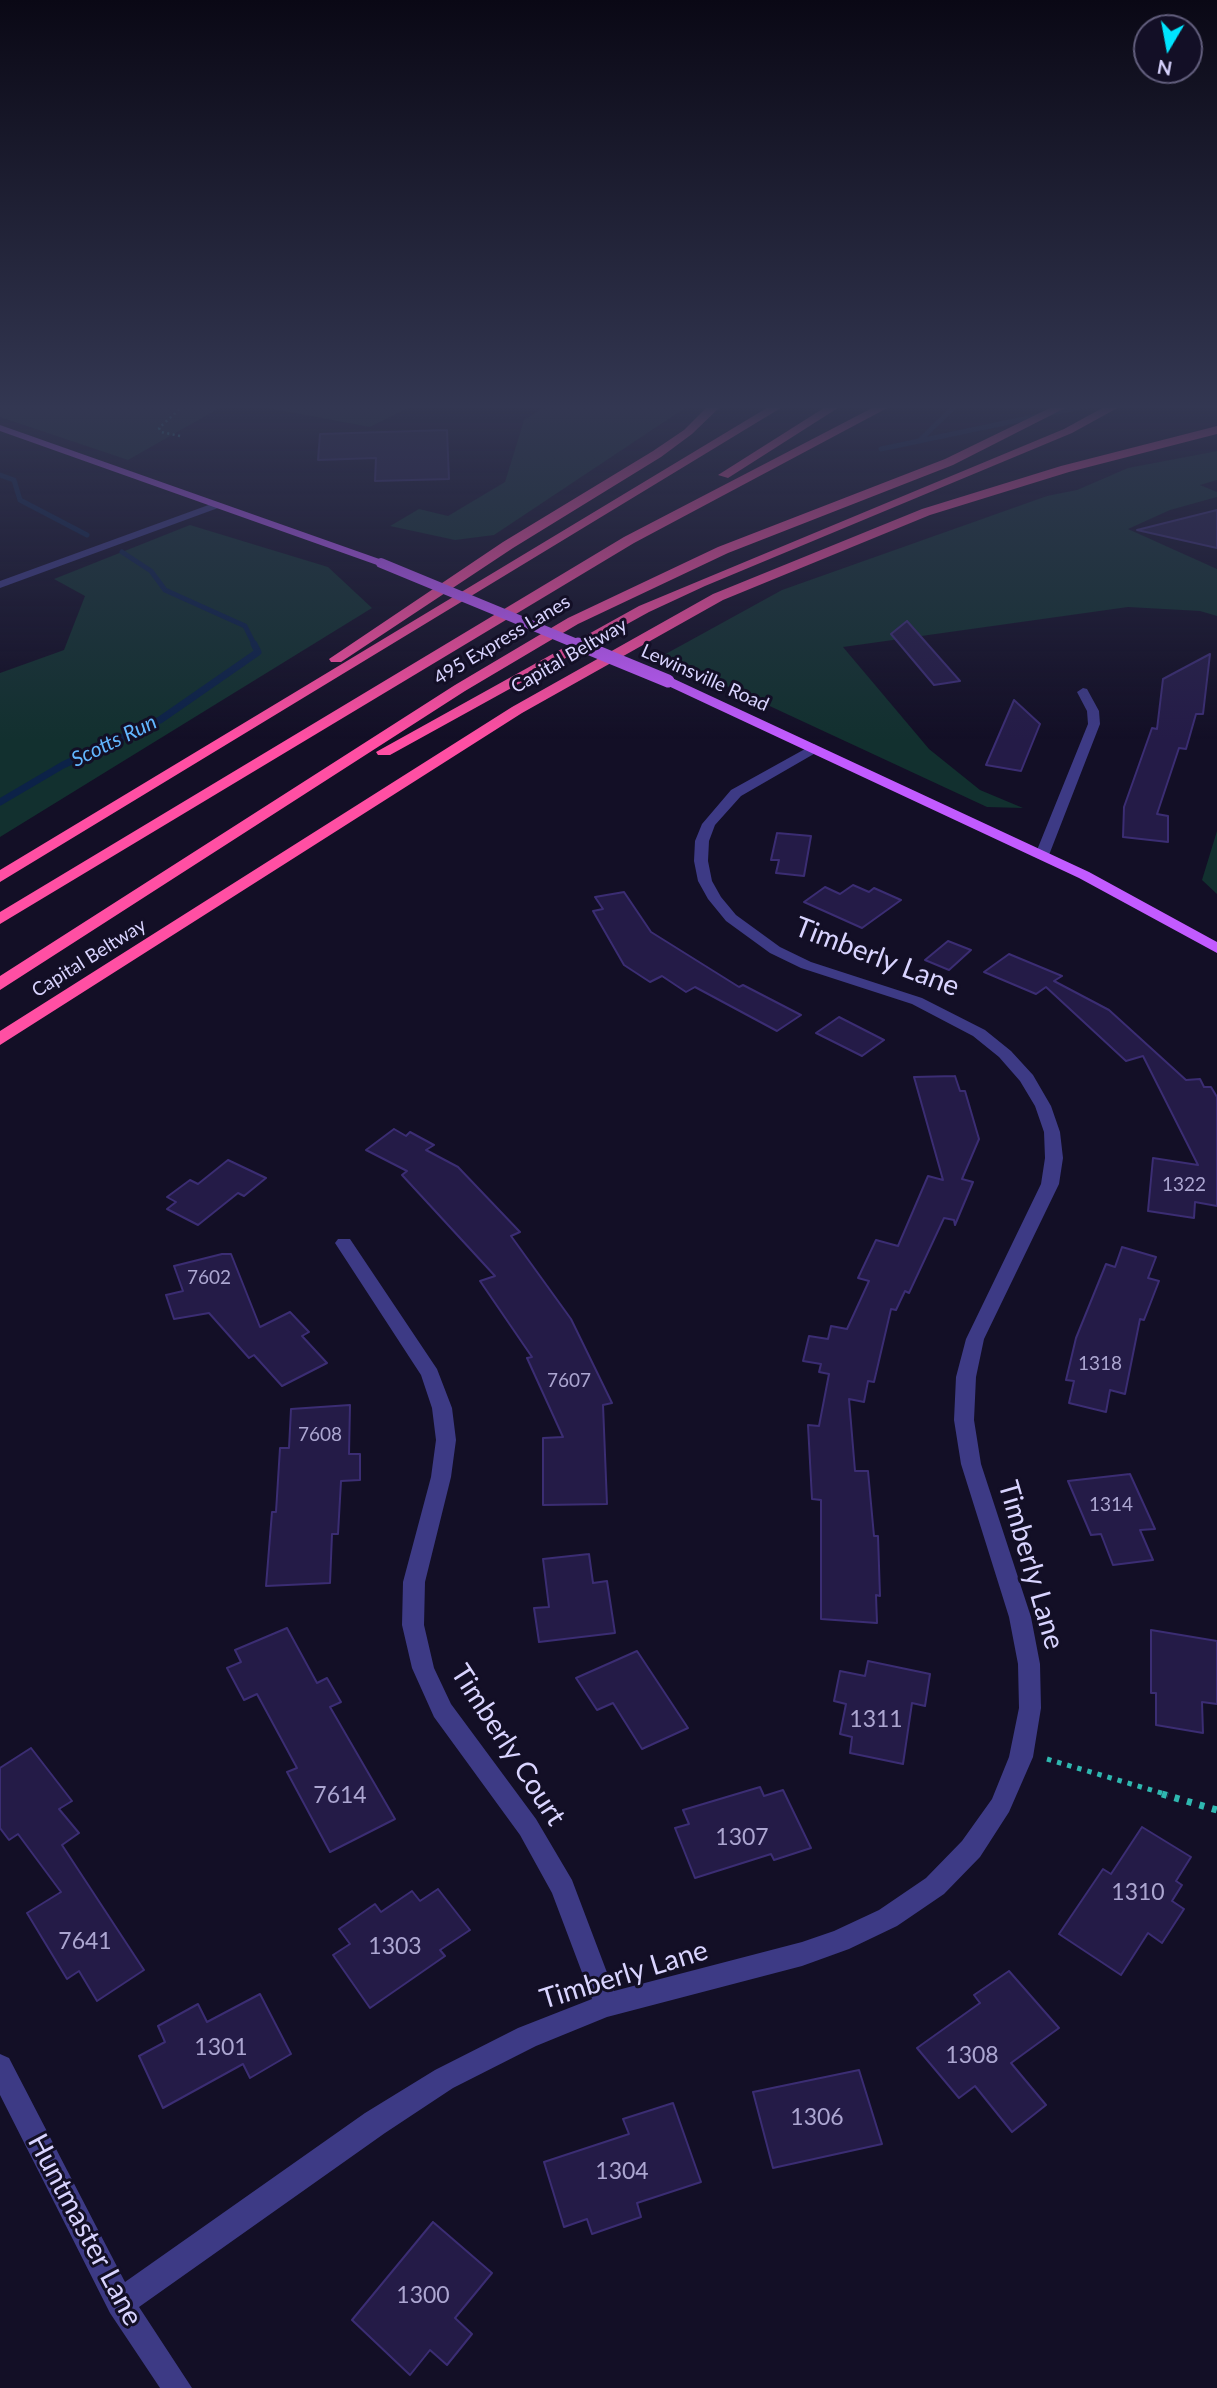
<!DOCTYPE html>
<html>
<head>
<meta charset="utf-8">
<style>
  body { margin:0 }
  #map { position:relative; width:1217px; height:2388px; overflow:hidden; background:#130f26; font-family:Lato,sans-serif }
  canvas { display:block }
  .north { position:absolute; left:1133px; top:14px; width:70px; height:70px; box-sizing:border-box; background:#130f26; border:2px solid #625e7d; border-radius:50%; rotate:190deg; font-size:19px; font-weight:700; line-height:28px; text-align:center; color:#d9d4ff }
  .north::after { content:''; display:block; margin:auto; width:24px; height:32px; background:#00e5ff; clip-path:polygon(50% 0,100% 100%,50% 72%,0 100%) }
</style>
</head>
<body>
<div id="map">
<canvas width="1217" height="2388"></canvas>
<div class="north">N</div>
</div>
<script>
const ctx = document.querySelector('canvas').getContext('2d');
ctx.lineJoin = 'round';
function fill(path, color) { ctx.fillStyle = color; ctx.fill(path, 'evenodd'); }
const shape = rows => new Path2D(rows.map(r => 'M' + r).join(''));
function stroke(path, color, width, dash) { ctx.strokeStyle = color; ctx.lineWidth = width; ctx.lineCap = dash ? 'butt' : 'round'; ctx.setLineDash(dash || []); ctx.stroke(path); }
function label(font, color, halo, rows, align = 'center') {
  ctx.font = font + ' Lato,sans-serif'; ctx.lineWidth = 6; ctx.setLineDash([]); ctx.textBaseline = 'middle'; ctx.strokeStyle = halo; ctx.fillStyle = color; for (const [text, x, y, turn = 0] of rows) {
    ctx.save(); ctx.translate(x, y); ctx.rotate((+turn || 0) * Math.PI / 180); ctx.textAlign = isNaN(turn) ? turn : align; if (halo) ctx.strokeText(text, 0, 0); ctx.fillText(text, 0, 0); ctx.restore();
  }
}
fill(shape([
  [0,406,223,406,128,460,0,417],
  [258,406,411,406,370,427],
  [539,406,688,406,494,535,455,540,390,526,419,509,448,516,505,482,524,420,545,407],
  [1217,451,1217,480,1200,485,1217,492,1217,497,1170,510,1128,529,1217,569,1217,616,1200,611,1128,607,843,647,929,749,980,790,1023,808,987,807,662,656,782,590,1047,496,1077,490,1128,468],
  [190,525,328,567,372,608,0,837,0,673,64,650,85,596,54,579],
  [1217,831,1217,894,1202,880]
]), '#12302f');
stroke(shape([
  [919,441,1086,406],
  [881,449,919,441,955,406],
  [0,475,14,480,20,500,87,535],
  [122,552,151,571,165,590,245,626,255,646]
]), '#0c2248', 5);
stroke(shape([
  [0,802,63,765,160,720,258,652,254,644]
]), '#0c2248', 7);
const building = shape([
  [447,430,449,479,375,481,376,458,318,460,320,434,447,430],
  [1217,510,1217,548,1137,530,1217,510],
  [907,621,960,681,934,685,891,634,907,621],
  [1210,654,1203,714,1196,714,1186,749,1179,748,1157,814,1168,816,1168,842,1123,837,1124,807,1152,728,1157,729,1163,679,1210,654],
  [1014,700,1040,724,1021,771,986,765,1014,700],
  [777,833,811,836,804,876,776,873,779,860,771,860,777,833],
  [853,885,869,892,874,888,901,900,862,928,804,902,825,887,840,894,853,885],
  [624,892,651,932,739,987,743,985,801,1015,777,1031,695,987,686,992,662,976,650,982,624,965,593,911,603,909,595,897,624,892],
  [948,941,971,950,949,970,925,960,948,941],
  [1009,954,1062,976,1054,981,1109,1010,1186,1080,1200,1079,1204,1087,1211,1087,1217,1097,1217,1206,1195,1202,1194,1218,1148,1211,1153,1158,1198,1165,1143,1056,1126,1061,1046,987,1036,994,984,972,1009,954],
  [839,1017,884,1040,862,1056,816,1033,839,1017],
  [955,1076,960,1091,965,1091,979,1139,962,1179,973,1182,955,1225,954,1220,944,1218,909,1293,905,1291,896,1310,891,1309,874,1382,868,1381,864,1402,849,1399,855,1471,868,1471,874,1536,878,1536,880,1596,876,1595,877,1623,821,1619,821,1500,812,1499,808,1425,819,1426,829,1374,819,1372,821,1364,803,1361,809,1336,828,1339,831,1326,847,1329,869,1281,858,1278,876,1240,898,1246,928,1176,943,1180,914,1077,955,1076],
  [394,1129,406,1136,410,1132,434,1145,426,1150,458,1167,520,1232,511,1236,571,1319,612,1403,603,1405,607,1504,543,1505,543,1438,563,1437,527,1358,532,1357,480,1281,495,1276,402,1175,407,1171,366,1150,394,1129],
  [228,1160,266,1178,244,1196,238,1193,198,1225,167,1209,176,1202,167,1197,190,1180,198,1184,228,1160],
  [1122,1247,1156,1257,1148,1278,1159,1281,1144,1320,1140,1319,1125,1394,1110,1390,1106,1412,1069,1403,1074,1381,1066,1380,1076,1338,1106,1264,1115,1267,1122,1247],
  [222,1254,231,1254,260,1327,290,1312,309,1332,302,1336,327,1363,282,1386,254,1355,249,1358,209,1313,174,1319,166,1295,183,1291,174,1266,222,1254],
  [350,1405,349,1454,360,1454,360,1480,341,1481,338,1534,332,1534,330,1583,266,1586,272,1512,276,1512,280,1448,289,1448,291,1409,350,1405],
  [1130,1474,1155,1529,1140,1530,1153,1560,1113,1565,1101,1534,1091,1535,1068,1481,1130,1474],
  [589,1554,593,1583,607,1581,615,1633,539,1642,534,1608,549,1607,543,1559,589,1554],
  [287,1628,317,1683,327,1678,341,1702,330,1707,395,1819,330,1852,287,1772,297,1768,257,1694,244,1700,227,1668,241,1662,235,1650,287,1628],
  [1151,1630,1217,1641,1217,1704,1202,1702,1203,1733,1156,1725,1156,1693,1151,1693,1151,1630],
  [637,1651,688,1728,642,1749,613,1703,597,1710,576,1678,637,1651],
  [868,1661,930,1674,925,1706,912,1703,903,1764,850,1753,852,1737,840,1734,846,1704,834,1701,840,1671,865,1676,868,1661],
  [31,1748,72,1801,59,1809,79,1833,62,1845,144,1970,97,2001,79,1971,67,1979,27,1913,61,1892,18,1834,9,1840,0,1828,0,1768,31,1748],
  [760,1787,764,1796,783,1790,811,1848,774,1860,771,1854,695,1878,675,1828,689,1824,683,1810,760,1787],
  [1142,1827,1191,1857,1176,1881,1182,1885,1172,1901,1184,1909,1162,1943,1148,1933,1121,1975,1059,1934,1103,1869,1111,1874,1142,1827],
  [438,1889,470,1930,440,1950,445,1956,370,2008,333,1955,350,1944,339,1929,375,1904,381,1912,412,1891,420,1901,438,1889],
  [1009,1971,1059,2028,1011,2063,1046,2105,1012,2132,975,2086,959,2098,917,2048,980,2003,974,1995,1009,1971],
  [260,1994,291,2054,250,2078,243,2064,163,2108,139,2056,165,2042,158,2026,198,2004,207,2022,260,1994],
  [859,2070,882,2144,773,2168,753,2092,859,2070],
  [673,2103,701,2182,637,2203,641,2217,592,2234,587,2219,564,2227,544,2162,629,2134,623,2119,673,2103],
  [433,2222,492,2273,455,2318,472,2334,447,2365,430,2350,410,2375,352,2320,433,2222]
]);
fill(building, '#241b47');
stroke(building, '#3b2d73', 2);
stroke(shape([
  [180,436,161,432,159,428,183,406]
]), '#2fb8b0', 2.5, [2, 3.5]);
stroke(shape([
  [1047,1759,1168,1795]
]), '#2fb8b0', 5, [4.5, 6]);
stroke(shape([
  [1162,1794,1217,1810]
]), '#2fb8b0', 7, [5, 8]);
fill(shape([
  [214,503,219,506,218,508,0,588,0,581,214,503],
  [1083,688,1087,689,1099,711,1100,724,1049,855,1042,859,1037,858,1035,855,1088,724,1087,711,1077,692,1083,688],
  [814,744,820,748,819,751,741,796,715,825,709,841,708,861,712,881,721,897,736,915,780,947,811,962,922,998,985,1030,1011,1051,1033,1075,1051,1106,1060,1132,1063,1158,1059,1184,984,1339,976,1377,974,1420,981,1464,1031,1617,1040,1664,1041,1708,1033,1757,1009,1812,980,1857,944,1894,897,1926,849,1949,802,1966,607,2017,536,2046,453,2088,385,2133,139,2307,192,2388,160,2388,110,2313,0,2095,0,2054,9,2058,125,2282,365,2113,435,2070,518,2028,592,1999,552,1893,520,1835,434,1717,412,1668,402,1625,403,1582,431,1477,436,1440,432,1408,421,1375,335,1243,338,1239,350,1239,437,1369,452,1408,456,1440,451,1477,425,1582,424,1625,434,1668,451,1704,536,1819,572,1880,614,1991,802,1942,834,1931,879,1910,926,1878,962,1841,992,1799,1009,1757,1019,1708,1018,1664,1009,1617,961,1464,954,1420,956,1377,966,1339,1041,1184,1045,1158,1044,1132,1035,1106,1020,1081,999,1057,973,1036,912,1004,801,968,770,953,726,921,708,899,698,881,694,861,695,841,702,824,731,790,814,744]
]), '#3d3a85');
fill(shape([
  [0,425,385,561,387,563,377,565,0,431,0,425],
  [664,678,672,678,1089,872,1217,942,1217,953,1079,878,664,684,664,678]
]), '#c25bff');
fill(shape([
  [708,406,721,406,692,434,661,457,513,548,341,662,331,662,329,659,503,542,653,451,684,430,708,406],
  [770,406,784,406,0,882,0,870,770,406],
  [827,406,841,406,728,478,718,475,827,406],
  [876,406,891,406,634,543,0,924,0,912,624,537,876,406],
  [1054,406,1069,406,953,465,728,553,578,624,465,691,0,990,0,976,455,685,568,618,718,547,945,459,1054,406],
  [1106,406,1121,406,1072,433,705,586,649,612,390,755,378,755,376,752,639,606,1064,429,1106,406],
  [1217,426,1217,434,1069,472,930,515,723,600,522,713,0,1045,0,1031,512,707,713,594,922,509,1061,466,1217,426]
]), '#ff4fa3');
stroke(shape([
  [381,563,582,646]
]), '#c25bff', 10);
stroke(shape([
  [578,644,668,681]
]), '#c25bff', 13);
const sky = ctx.createLinearGradient(0, 0, 0, 740);
sky.addColorStop(0, '#0a0815');
sky.addColorStop(0.55, '#333752');
sky.addColorStop(1, '#33375200');
ctx.fillStyle = sky;
ctx.fillRect(0, 0, 1217, 740);
label('19px', '#d9d4ff', '#130f26', [
  ["495 Express Lanes",502,640,-31],
  ["Capital Beltway",569,656,-30],
  ["Lewinsville Road",705,678,24],
  ["Capital Beltway",89,958,-32]
]);
label('19px', '#aca6d1', null, [
  ["1322",1184,1185],
  ["7602",209,1278],
  ["1318",1100,1364],
  ["7607",569,1381],
  ["7608",320,1435],
  ["1314",1111,1505]
]);
label('italic 21px', '#62b6ff', '#130f26', [
  ["Scotts Run",114,741,-26]
]);
label('23px', '#aca6d1', null, [
  ["1311",876,1720],
  ["7614",340,1796],
  ["1307",742,1838],
  ["1310",1138,1893],
  ["7641",85,1942],
  ["1303",395,1947],
  ["1301",221,2048],
  ["1308",972,2056],
  ["1306",817,2118],
  ["1304",622,2172],
  ["1300",423,2296]
]);
label('28px', '#d9d4ff', '#130f26', [
  ["Timberly Lane",877,957,21],
  ["Timberly Lane",1031,1565,74],
  ["Timberly Court",508,1745,57],
  ["Timberly Lane",624,1975,-17],
  ["Huntmaster Lane",85,2230,62]
]);
</script>
</body>
</html>
